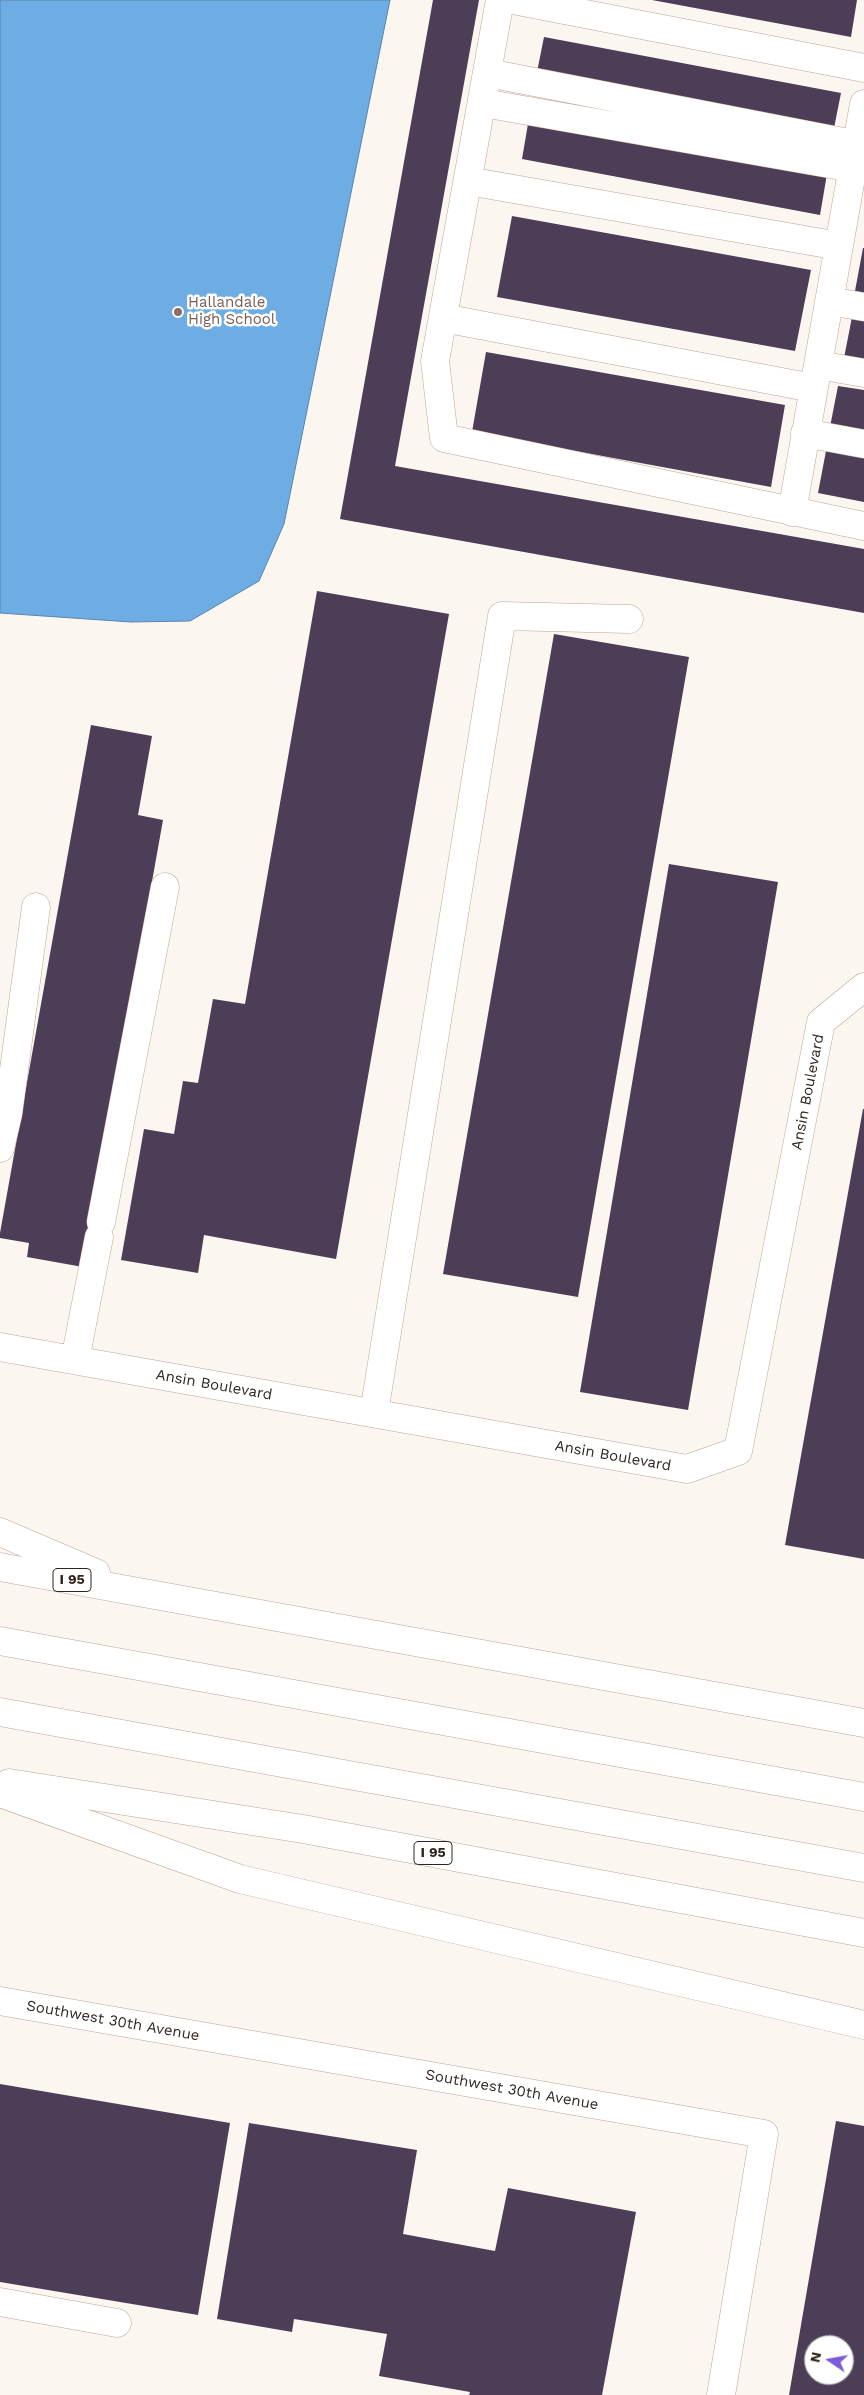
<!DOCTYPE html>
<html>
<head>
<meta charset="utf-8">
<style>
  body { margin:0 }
  #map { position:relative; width:864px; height:2395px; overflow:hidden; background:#fcf6f1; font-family:"Work Sans",sans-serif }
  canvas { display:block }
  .north { position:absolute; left:804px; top:2335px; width:50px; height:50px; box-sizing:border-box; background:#fff; border:1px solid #aca8a5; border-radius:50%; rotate:282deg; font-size:14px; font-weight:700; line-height:20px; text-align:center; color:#30251e }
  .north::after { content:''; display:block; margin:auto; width:18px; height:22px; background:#7c5cd6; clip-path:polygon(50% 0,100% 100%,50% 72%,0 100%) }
</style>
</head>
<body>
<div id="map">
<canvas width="864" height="2395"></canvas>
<div class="north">N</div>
</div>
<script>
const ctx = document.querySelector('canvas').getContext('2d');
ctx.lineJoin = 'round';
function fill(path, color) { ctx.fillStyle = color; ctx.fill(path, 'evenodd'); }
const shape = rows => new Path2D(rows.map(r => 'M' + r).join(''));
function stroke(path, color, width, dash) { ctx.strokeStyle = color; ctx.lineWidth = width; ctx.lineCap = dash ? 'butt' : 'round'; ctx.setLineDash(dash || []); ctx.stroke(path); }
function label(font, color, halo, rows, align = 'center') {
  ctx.font = font + ' "Work Sans",sans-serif'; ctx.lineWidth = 5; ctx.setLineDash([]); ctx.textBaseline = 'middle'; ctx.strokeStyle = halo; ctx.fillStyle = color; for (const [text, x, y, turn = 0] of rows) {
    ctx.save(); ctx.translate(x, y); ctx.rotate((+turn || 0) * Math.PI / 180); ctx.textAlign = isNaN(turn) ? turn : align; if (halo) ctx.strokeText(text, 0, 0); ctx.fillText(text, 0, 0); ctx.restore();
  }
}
const water = shape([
  [0,0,390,0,284,524,259,581,190,621,131,622,0,613,0,0]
]);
fill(water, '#6dade4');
stroke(water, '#5b84a9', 1);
fill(shape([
  [433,0,479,0,395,466,864,549,864,613,340,519],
  [652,0,857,0,851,37],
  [544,37,841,93,833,133,536,77],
  [529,118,827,174,820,215,522,159],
  [512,216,811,270,795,351,497,297],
  [863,248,864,248,864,293,855,291],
  [852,317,864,320,864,362,844,358],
  [486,352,785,405,771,487,472,432],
  [838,386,864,390,864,434,830,427],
  [826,451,864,458,864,502,818,493],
  [317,591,449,614,336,1259,204,1235,198,1273,121,1260,144,1129,174,1134,183,1081,198,1083,213,999,245,1004],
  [554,634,689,657,578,1297,443,1274],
  [91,725,152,736,138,815,163,820,83,1267,27,1257,29,1243,0,1238,0,1233],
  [669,864,778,882,688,1410,580,1392],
  [863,1109,864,1109,864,1559,785,1545],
  [0,2084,230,2123,198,2315,0,2282],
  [836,2121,864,2126,864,2395,789,2395],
  [814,2345,844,2345,844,2375,814,2375],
  [249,2123,417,2150,403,2234,495,2251,508,2188,636,2212,602,2395,469,2395,470,2392,379,2376,387,2334,294,2319,292,2332,217,2319]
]), '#4b3e56');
const minor = shape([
  [500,0,435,361,444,438,864,526],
  [513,0,864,68],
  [488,73,864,146],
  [483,103,864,170],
  [468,181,839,246],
  [829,301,864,307],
  [443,318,813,388],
  [818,365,864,373],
  [805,433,864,444],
  [792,512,864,104],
  [0,1148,8,1114,36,907],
  [101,1222,165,887],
  [0,1347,687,1469,738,1451,821,1022,864,987],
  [75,1360,99,1237],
  [374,1413,502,616,629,619],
  [0,2001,764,2134,721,2395],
  [0,2302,117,2323]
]);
const highway = shape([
  [0,1532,96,1573],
  [0,1567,864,1723],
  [0,1641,864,1797],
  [0,1712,864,1868],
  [9,1783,303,1829,864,1933],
  [0,1793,240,1879,864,2025]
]);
stroke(minor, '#bfa490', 29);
stroke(highway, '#bfa490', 29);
stroke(minor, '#fff', 28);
stroke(highway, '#fff', 28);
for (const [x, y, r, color] of [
  [178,312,5,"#8d6e63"]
]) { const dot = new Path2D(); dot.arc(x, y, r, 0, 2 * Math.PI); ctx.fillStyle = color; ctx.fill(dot); stroke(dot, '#fff', 2); }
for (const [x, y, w] of [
  [72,1580,38],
  [433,1853,38]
]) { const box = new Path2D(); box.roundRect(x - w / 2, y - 11.5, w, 23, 4); ctx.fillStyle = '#fff'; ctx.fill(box); stroke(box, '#30251e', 1); }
label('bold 14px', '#30251e', null, [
  ["I 95",72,1580],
  ["I 95",433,1853]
]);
label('15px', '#785e54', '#fff', [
  ["Hallandale",188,303],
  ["High School",188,320]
], 'left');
label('15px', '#30251e', '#fff', [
  ["Ansin Boulevard",808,1092,-79],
  ["Ansin Boulevard",214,1385,10],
  ["Ansin Boulevard",613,1456,10],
  ["Southwest 30th Avenue",113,2021,10],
  ["Southwest 30th Avenue",512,2090,10]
]);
</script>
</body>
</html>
